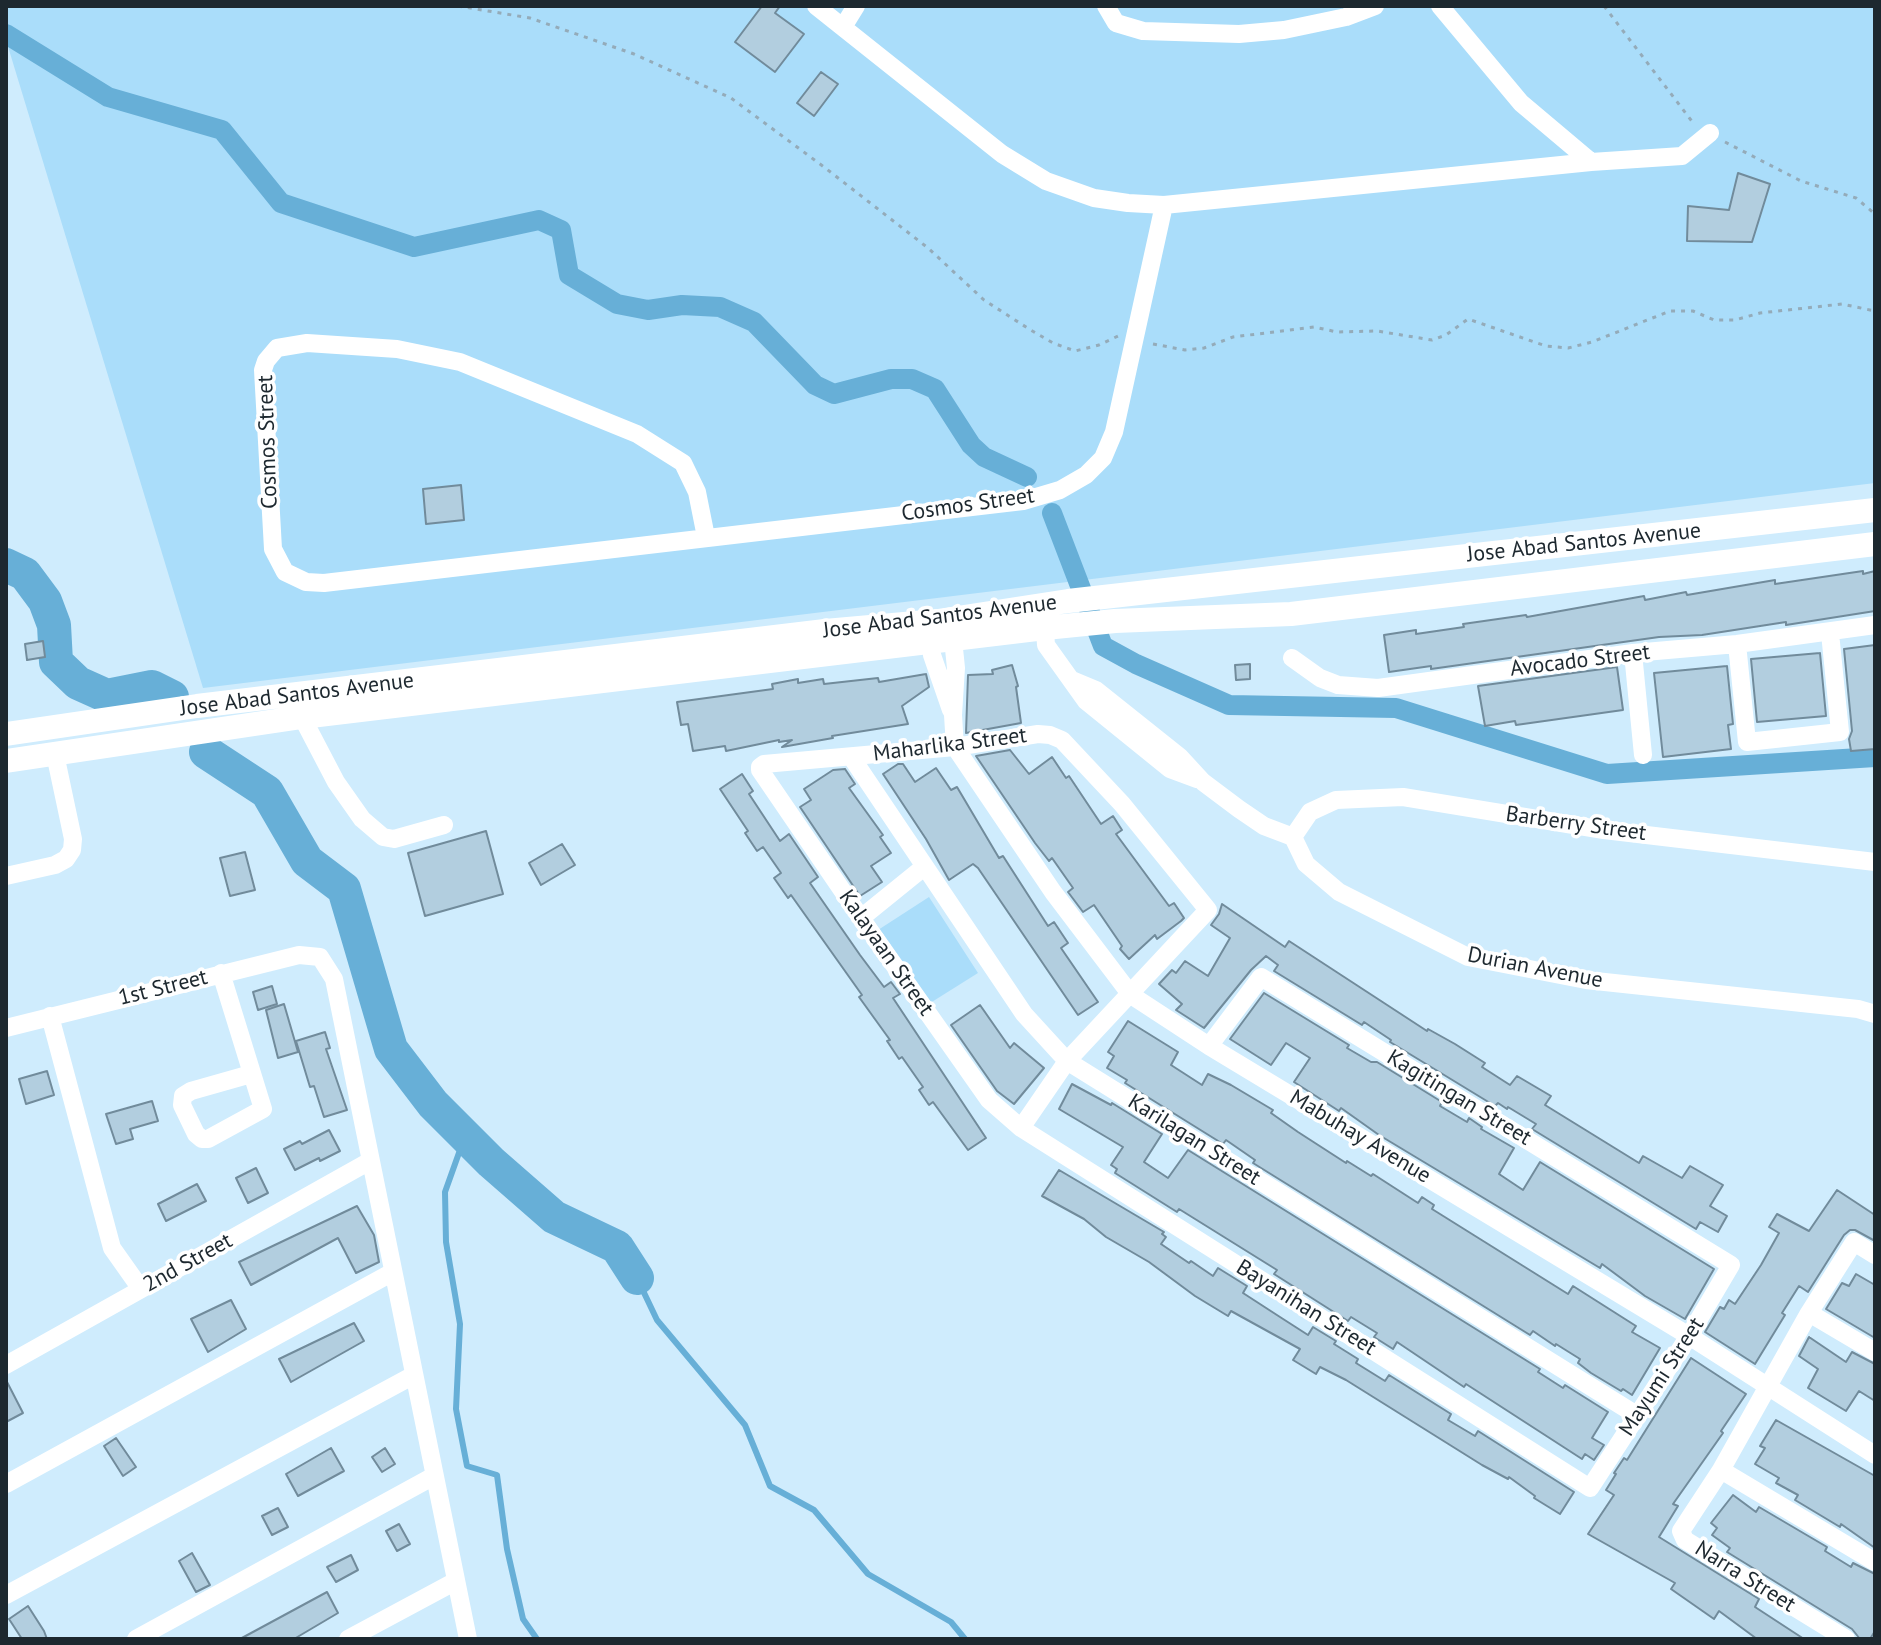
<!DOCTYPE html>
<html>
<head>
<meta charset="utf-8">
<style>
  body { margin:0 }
  #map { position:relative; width:1881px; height:1645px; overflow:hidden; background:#cfecfd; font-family:"PT Sans",sans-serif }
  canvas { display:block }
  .frame { position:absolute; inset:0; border:8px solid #1d282f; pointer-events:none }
</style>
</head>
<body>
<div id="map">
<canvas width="1881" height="1645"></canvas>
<div class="frame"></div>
</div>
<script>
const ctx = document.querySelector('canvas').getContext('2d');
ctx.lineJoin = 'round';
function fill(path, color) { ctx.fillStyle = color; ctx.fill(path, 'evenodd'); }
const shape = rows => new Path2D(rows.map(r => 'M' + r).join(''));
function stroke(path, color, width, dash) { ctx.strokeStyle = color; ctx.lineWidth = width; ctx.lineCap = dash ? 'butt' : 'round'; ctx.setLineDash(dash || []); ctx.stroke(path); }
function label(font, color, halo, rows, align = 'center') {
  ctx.font = font + ' "PT Sans",sans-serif'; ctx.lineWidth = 7; ctx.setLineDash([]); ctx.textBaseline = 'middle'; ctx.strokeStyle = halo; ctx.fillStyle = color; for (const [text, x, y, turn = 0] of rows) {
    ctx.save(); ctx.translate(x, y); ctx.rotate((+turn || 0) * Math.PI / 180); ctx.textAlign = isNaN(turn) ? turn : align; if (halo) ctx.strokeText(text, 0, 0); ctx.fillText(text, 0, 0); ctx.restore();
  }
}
fill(shape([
  [6,6,1875,6,1875,483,203,688,6,40],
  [929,897,978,973,927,1005,878,930]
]), '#aaddfa');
stroke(shape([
  [465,1136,445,1192,446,1242,460,1324,456,1409,467,1466,497,1475,507,1549,523,1619,537,1639],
  [637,1278,657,1320,745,1425,770,1486,814,1510,868,1574,951,1622,965,1639]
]), '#67afd7', 6);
stroke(shape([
  [6,34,108,97,222,130,281,203,414,247,539,220,561,230,569,275,617,304,648,310,682,305,720,307,754,322,815,385,834,394,891,379,912,379,935,389,971,445,984,457,1027,477],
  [1052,513,1103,646,1136,664,1229,705,1396,708,1607,774,1875,757]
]), '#67afd7', 20);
stroke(shape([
  [6,565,25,574,45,601,54,625,56,662,78,683,107,696,152,687,172,697],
  [206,752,267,792,307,861,344,889,391,1049,433,1104,491,1162,554,1217,617,1247,637,1278]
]), '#67afd7', 34);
const building = shape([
  [762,6,780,6,775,13,804,34,775,72,735,42,762,6],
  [821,72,838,84,814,116,797,103,821,72],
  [1738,173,1770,184,1752,242,1687,241,1688,206,1729,210,1738,173],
  [461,485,464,520,426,524,423,489,461,485],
  [1863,571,1863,574,1875,571,1875,611,1786,625,1786,622,1702,635,1659,637,1431,669,1431,666,1389,672,1384,635,1416,630,1416,634,1464,627,1463,624,1526,615,1527,617,1644,596,1645,600,1686,592,1687,595,1775,580,1775,584,1863,571],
  [43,641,45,657,27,660,25,644,43,641],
  [1875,645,1875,749,1851,751,1849,739,1852,731,1844,649,1875,645],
  [1820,653,1826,716,1757,722,1751,659,1820,653],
  [1250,664,1250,679,1236,680,1235,665,1250,664],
  [1012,665,1018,686,1016,687,1021,723,966,733,968,675,993,674,992,670,1012,665],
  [1727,666,1733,724,1728,725,1731,749,1663,757,1654,673,1727,666],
  [1617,667,1623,710,1516,725,1515,721,1485,726,1478,686,1617,667],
  [926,674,929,687,902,706,908,724,832,736,833,738,782,747,792,740,779,742,779,740,726,751,725,746,693,751,688,724,681,725,677,702,773,689,772,684,798,679,798,683,823,679,824,684,878,678,879,682,926,674],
  [1010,750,1029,774,1052,757,1066,778,1069,776,1101,824,1113,816,1122,830,1116,834,1169,906,1174,903,1184,918,1181,921,1157,939,1155,935,1129,959,1120,949,1122,946,1094,905,1083,912,1068,892,1073,888,1052,858,1049,861,1035,843,976,756,1010,750],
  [898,764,903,764,915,782,936,768,951,790,957,787,999,858,1003,856,1048,926,1054,922,1068,943,1061,948,1098,1002,1078,1015,978,868,973,864,949,880,926,839,883,774,898,764],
  [845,769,855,784,849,788,883,835,880,837,891,853,871,866,882,882,860,896,800,807,811,800,804,789,833,770,845,769],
  [742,774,753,791,749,794,780,841,789,834,818,877,810,883,860,955,884,987,891,982,900,994,893,998,986,1138,968,1150,933,1102,929,1105,919,1090,923,1087,902,1057,899,1059,887,1041,890,1040,859,997,862,995,791,895,788,898,774,878,781,873,763,847,757,851,745,833,748,831,720,789,742,774],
  [486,831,503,894,425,916,408,853,486,831],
  [562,844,575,865,541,885,529,863,562,844],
  [245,852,255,890,230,896,220,858,245,852],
  [1222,904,1285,947,1289,941,1427,1031,1428,1029,1455,1044,1485,1063,1482,1067,1510,1085,1517,1076,1551,1096,1545,1105,1639,1163,1643,1156,1682,1178,1690,1166,1723,1185,1710,1206,1727,1216,1718,1232,1700,1222,1696,1229,1532,1129,1536,1124,1508,1107,1507,1109,1498,1103,1495,1106,1390,1042,1391,1040,1364,1022,1362,1025,1274,971,1278,965,1266,956,1251,970,1204,1028,1176,1010,1182,1004,1159,984,1172,970,1176,973,1185,961,1208,976,1230,938,1211,925,1219,914,1222,904],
  [272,986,277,1004,258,1010,253,992,272,986],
  [1264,993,1349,1045,1347,1048,1371,1062,1377,1062,1442,1102,1440,1106,1467,1122,1469,1118,1482,1127,1481,1129,1514,1148,1499,1174,1523,1190,1540,1162,1714,1269,1685,1319,1645,1296,1602,1264,1600,1268,1379,1135,1341,1108,1339,1111,1294,1082,1310,1058,1286,1043,1271,1065,1230,1039,1264,993],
  [284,1004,298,1052,278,1058,266,1010,284,1004],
  [980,1005,1010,1048,1014,1043,1044,1068,1014,1104,997,1091,951,1025,980,1005],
  [1128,1021,1178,1052,1171,1065,1202,1085,1208,1074,1231,1085,1273,1110,1271,1113,1298,1132,1346,1163,1347,1161,1371,1176,1373,1174,1418,1203,1422,1197,1434,1205,1432,1209,1568,1294,1573,1286,1636,1326,1632,1332,1660,1348,1632,1395,1623,1389,1621,1391,1591,1373,1578,1363,1580,1359,1556,1344,1555,1346,1533,1331,1530,1335,1253,1163,1255,1160,1226,1140,1223,1144,1125,1083,1127,1080,1107,1068,1114,1056,1108,1052,1128,1021],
  [325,1032,330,1048,326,1049,347,1110,324,1117,314,1086,310,1087,296,1041,325,1032],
  [47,1071,54,1095,26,1104,19,1079,47,1071],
  [1072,1084,1111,1105,1112,1103,1162,1134,1144,1162,1168,1178,1188,1150,1540,1369,1538,1372,1563,1388,1565,1385,1608,1412,1592,1438,1604,1445,1594,1460,1585,1454,1582,1459,1466,1384,1464,1387,1397,1342,1393,1349,1374,1337,1377,1333,1351,1317,1348,1321,1274,1274,1277,1270,1179,1209,1177,1212,1115,1173,1117,1169,1111,1165,1123,1147,1059,1109,1072,1084],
  [152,1101,158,1121,130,1129,133,1139,116,1144,106,1114,152,1101],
  [329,1130,340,1151,320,1161,319,1158,295,1170,284,1149,300,1141,302,1144,329,1130],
  [256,1168,268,1193,248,1203,236,1178,256,1168],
  [1059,1170,1164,1232,1162,1234,1166,1237,1161,1244,1189,1263,1191,1261,1213,1276,1218,1268,1247,1286,1243,1293,1280,1317,1308,1335,1313,1327,1336,1341,1334,1344,1358,1359,1356,1363,1385,1381,1389,1375,1451,1414,1448,1420,1475,1436,1478,1431,1574,1492,1560,1514,1534,1498,1535,1496,1509,1477,1508,1479,1482,1465,1346,1380,1320,1367,1316,1374,1293,1360,1300,1349,1231,1311,1228,1316,1195,1296,1149,1262,1106,1237,1084,1219,1042,1196,1059,1170],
  [197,1184,206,1201,166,1221,158,1204,197,1184],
  [1837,1190,1875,1215,1875,1241,1855,1230,1850,1230,1844,1235,1808,1292,1799,1286,1782,1313,1785,1315,1755,1364,1705,1332,1720,1307,1724,1309,1729,1300,1735,1304,1761,1265,1779,1233,1769,1227,1777,1214,1809,1231,1837,1190],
  [357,1206,374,1235,379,1262,356,1273,338,1238,251,1285,239,1262,357,1206],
  [1856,1274,1875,1285,1875,1338,1826,1309,1842,1283,1849,1286,1856,1274],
  [231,1300,246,1329,208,1352,191,1319,231,1300],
  [354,1323,364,1341,291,1382,279,1359,354,1323],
  [1809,1337,1846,1362,1852,1352,1875,1364,1875,1401,1859,1391,1846,1411,1808,1388,1818,1369,1799,1356,1809,1337],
  [1691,1358,1746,1394,1721,1431,1723,1433,1673,1504,1678,1506,1659,1537,1759,1599,1755,1607,1804,1639,1757,1639,1719,1611,1714,1619,1671,1589,1675,1583,1588,1534,1614,1495,1606,1490,1616,1474,1614,1473,1624,1458,1627,1460,1691,1358],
  [6,1380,23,1413,6,1422,6,1380],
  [1776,1420,1875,1476,1875,1548,1841,1524,1840,1527,1795,1500,1798,1495,1776,1483,1779,1478,1755,1464,1765,1448,1760,1446,1776,1420],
  [116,1438,136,1467,123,1476,104,1446,116,1438],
  [331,1448,344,1471,298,1496,286,1474,331,1448],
  [385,1448,395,1464,382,1472,372,1457,385,1448],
  [1733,1495,1756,1512,1759,1507,1827,1547,1825,1551,1851,1567,1853,1563,1875,1574,1875,1631,1870,1639,1860,1639,1852,1629,1727,1552,1730,1548,1712,1535,1717,1528,1711,1523,1733,1495],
  [278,1508,288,1527,272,1535,262,1516,278,1508],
  [399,1524,410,1544,397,1551,386,1531,399,1524],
  [192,1553,210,1585,196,1592,179,1561,192,1553],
  [351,1555,358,1570,336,1582,327,1567,351,1555],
  [327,1592,338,1613,294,1639,240,1639,327,1592],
  [28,1606,44,1631,47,1639,22,1639,9,1619,28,1606]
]);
fill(building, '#b2cedf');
stroke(building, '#718b9b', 2);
stroke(shape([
  [458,6,530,18,634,54,731,98,824,167,928,248,984,300,1029,329,1053,343,1075,351,1099,345,1118,336],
  [1604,6,1694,124],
  [1725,142,1801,181,1856,198,1875,214],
  [1153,344,1185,350,1204,348,1233,337,1314,327,1337,332,1377,331,1432,340,1446,335,1468,319,1546,346,1568,348,1592,342,1670,311,1693,311,1714,320,1735,320,1760,313,1842,304,1875,311]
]), '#94abb9', 3, [4, 6]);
stroke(shape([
  [816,6,1002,154,1046,181,1094,198,1128,203,1164,205,1591,162,1682,156,1710,133],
  [1106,6,1116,23,1143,31,1239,34,1284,30,1346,17,1375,6],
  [1440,6,1521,103,1591,162],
  [843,27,856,6],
  [706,537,697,492,683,463,637,434,460,362,397,349,307,343,277,348,266,361,263,370,273,549,285,572,306,582,324,583,1023,501,1060,490,1086,475,1103,458,1114,432,1164,205],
  [1044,616,1046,645,1086,701,1170,769,1197,779],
  [934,631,930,643,932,655,951,710],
  [947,632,953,639,956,668,953,715,955,747,1053,892,1131,995,1209,1046,1689,1336,1875,1455],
  [1737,644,1747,742,1840,732,1830,633],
  [1633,653,1643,755],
  [1292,658,1320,678,1338,685,1378,688,1633,653,1737,644,1875,625],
  [1072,680,1096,690,1180,757,1203,782,1239,809,1264,826,1293,837,1306,864,1339,892,1468,957,1586,980,1858,1009,1875,1014],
  [301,705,302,717,336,782,362,819,383,837,394,839,444,825],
  [852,758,1024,1014,1067,1061,1638,1416],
  [1293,837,1310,812,1336,800,1403,797,1604,830,1875,862],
  [6,876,55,865,66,859,72,850,73,839,55,754],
  [861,918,924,867],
  [221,973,263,1109,208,1139,202,1139,196,1134,182,1105,183,1096,191,1091,251,1074],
  [50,1016,112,1248,141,1289],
  [6,1028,299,955,320,957,334,979,468,1639],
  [1021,1128,1067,1061,1208,910,1122,804,1062,740,1050,735,1038,734,955,747,764,764,760,767,760,770,861,918,989,1100,1021,1128,1590,1488,1689,1336,1731,1265,1261,977,1209,1046],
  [1809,1313,1875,1352],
  [6,1365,370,1161],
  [1721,1470,1875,1562],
  [6,1484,393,1272],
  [6,1595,414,1375],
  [136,1639,434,1476],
  [348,1639,456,1581],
  [1846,1639,1685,1540,1681,1531,1721,1470,1809,1313,1854,1242,1875,1255]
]), '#fff', 18);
stroke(shape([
  [6,734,197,706,825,631,938,621,1068,601,1875,510],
  [6,761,302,717,1045,628,1115,621,1291,614,1875,544]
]), '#fff', 24);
label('22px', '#1d282f', '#fff', [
  ["Cosmos Street",268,442,-92],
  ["Cosmos Street",968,505,-8],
  ["Jose Abad Santos Avenue",1584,543,-6],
  ["Jose Abad Santos Avenue",940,617,-7],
  ["Avocado Street",1580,661,-7],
  ["Jose Abad Santos Avenue",297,695,-7],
  ["Maharlika Street",950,745,-7],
  ["Barberry Street",1576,824,8],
  ["Kalayaan Street",886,953,55],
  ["Durian Avenue",1535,968,11],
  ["1st Street",163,988,-14],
  ["Kagitingan Street",1459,1098,31],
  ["Mabuhay Avenue",1360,1137,31],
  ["Karilagan Street",1194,1140,32],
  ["2nd Street",188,1263,-29],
  ["Bayanihan Street",1306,1308,32],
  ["Mayumi Street",1662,1377,-57],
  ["Narra Street",1745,1577,32]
]);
</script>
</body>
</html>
